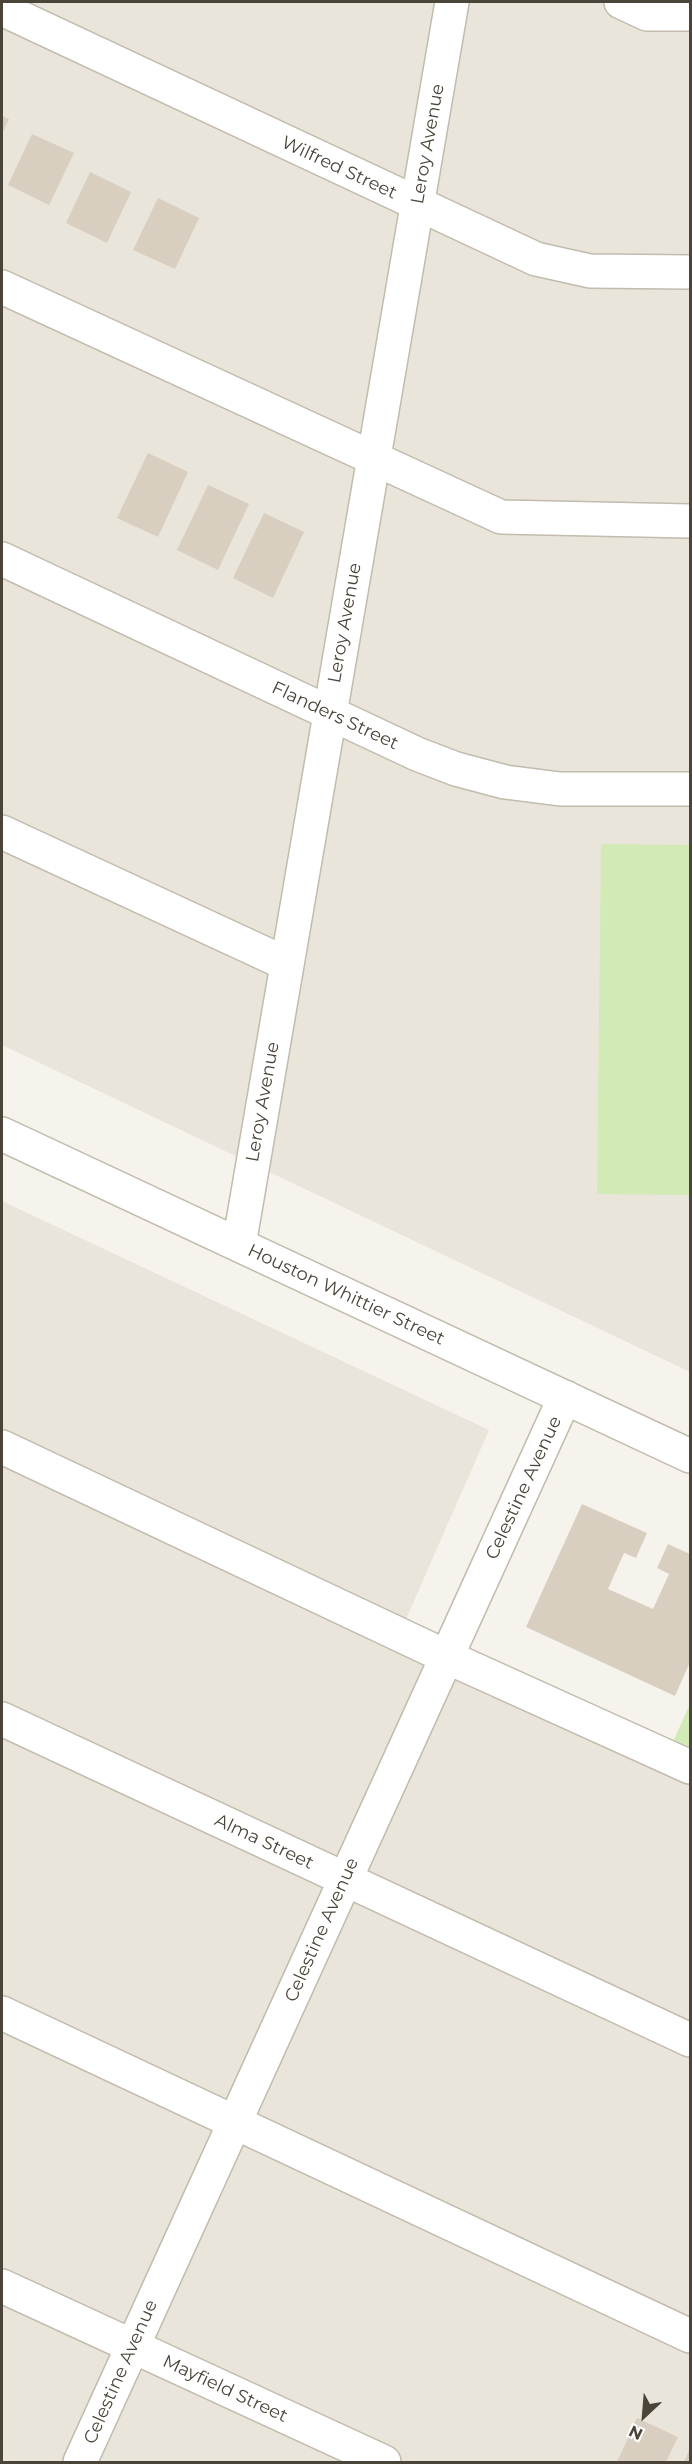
<!DOCTYPE html>
<html>
<head>
<meta charset="utf-8">
<style>
  body { margin:0 }
  #map { position:relative; width:692px; height:2464px; overflow:hidden; background:#f6f3ec; font-family:Montserrat,sans-serif }
  canvas { display:block }
  .frame { position:absolute; inset:0; border:3px solid #4b4439; pointer-events:none }
  .north { position:absolute; left:614px; top:2386px; width:60px; height:60px; -webkit-text-stroke:4px #fff; paint-order:stroke; rotate:206deg; font-size:16px; font-weight:700; line-height:24px; text-align:center; color:#4b4439 }
  .north::after { content:''; display:block; margin:auto; width:21px; height:27px; background:#4b4439; clip-path:polygon(50% 0,100% 100%,50% 72%,0 100%) }
</style>
</head>
<body>
<div id="map">
<canvas width="692" height="2464"></canvas>
<div class="frame"></div>
<div class="north">N</div>
</div>
<script>
const ctx = document.querySelector('canvas').getContext('2d');
ctx.lineJoin = 'round';
function fill(path, color) { ctx.fillStyle = color; ctx.fill(path, 'evenodd'); }
const shape = rows => new Path2D(rows.map(r => 'M' + r).join(''));
function stroke(path, color, width, dash) { ctx.strokeStyle = color; ctx.lineWidth = width; ctx.lineCap = dash ? 'butt' : 'round'; ctx.setLineDash(dash || []); ctx.stroke(path); }
function label(font, color, halo, rows, align = 'center') {
  ctx.font = font + ' Montserrat,sans-serif'; ctx.lineWidth = 4.5; ctx.setLineDash([]); ctx.textBaseline = 'middle'; ctx.strokeStyle = halo; ctx.fillStyle = color; for (const [text, x, y, turn = 0] of rows) {
    ctx.save(); ctx.translate(x, y); ctx.rotate((+turn || 0) * Math.PI / 180); ctx.textAlign = isNaN(turn) ? turn : align; if (halo) ctx.strokeText(text, 0, 0); ctx.fillText(text, 0, 0); ctx.restore();
  }
}
fill(shape([
  [2,2,690,2,690,1372,2,1045],
  [2,1201,489,1430,396,1642,690,1777,690,2462,2,2462]
]), '#eae5da');
fill(shape([
  [601,844,690,845,690,1195,597,1194],
  [690,1704,690,1752,672,1744]
]), '#d2eab5');
fill(shape([
  [2,116,9,119,2,134],
  [32,134,74,153,49,205,8,185],
  [90,172,131,192,107,243,66,223],
  [158,198,199,218,175,269,133,250],
  [148,453,188,472,158,537,117,518],
  [208,485,249,504,218,570,177,550],
  [264,513,304,532,273,598,233,578],
  [582,1504,647,1533,636,1558,624,1553,608,1589,653,1609,669,1574,657,1568,668,1544,690,1554,690,1662,675,1696,526,1627],
  [637,2418,678,2437,666,2462,617,2462],
  [690,2448,690,2462,684,2462]
]), '#d8cfc1');
const minor = shape([
  [621,2,647,14,690,14],
  [2,9,536,259,590,271,690,272],
  [2,287,501,517,690,521],
  [2,559,417,754,456,769,505,782,560,789,690,789],
  [2,832,287,964],
  [2,1134,690,1456],
  [239,1245,452,2],
  [2,1447,447,1657,690,1767],
  [2,1719,690,2040],
  [2,2013,690,2336],
  [2,2286,384,2462],
  [80,2462,565,1397]
]);
stroke(minor, '#c2bbae', 36);
stroke(minor, '#fff', 33);
label('18px', '#4b4439', '#fff', [
  ["Leroy Avenue",428,144,-80],
  ["Wilfred Street",339,168,25],
  ["Leroy Avenue",345,623,-80],
  ["Flanders Street",335,716,25],
  ["Leroy Avenue",263,1102,-80],
  ["Houston Whittier Street",346,1295,25],
  ["Celestine Avenue",524,1488,-65],
  ["Alma Street",264,1842,25],
  ["Celestine Avenue",322,1930,-66],
  ["Celestine Avenue",121,2372,-66],
  ["Mayfield Street",225,2389,25]
]);
</script>
</body>
</html>
